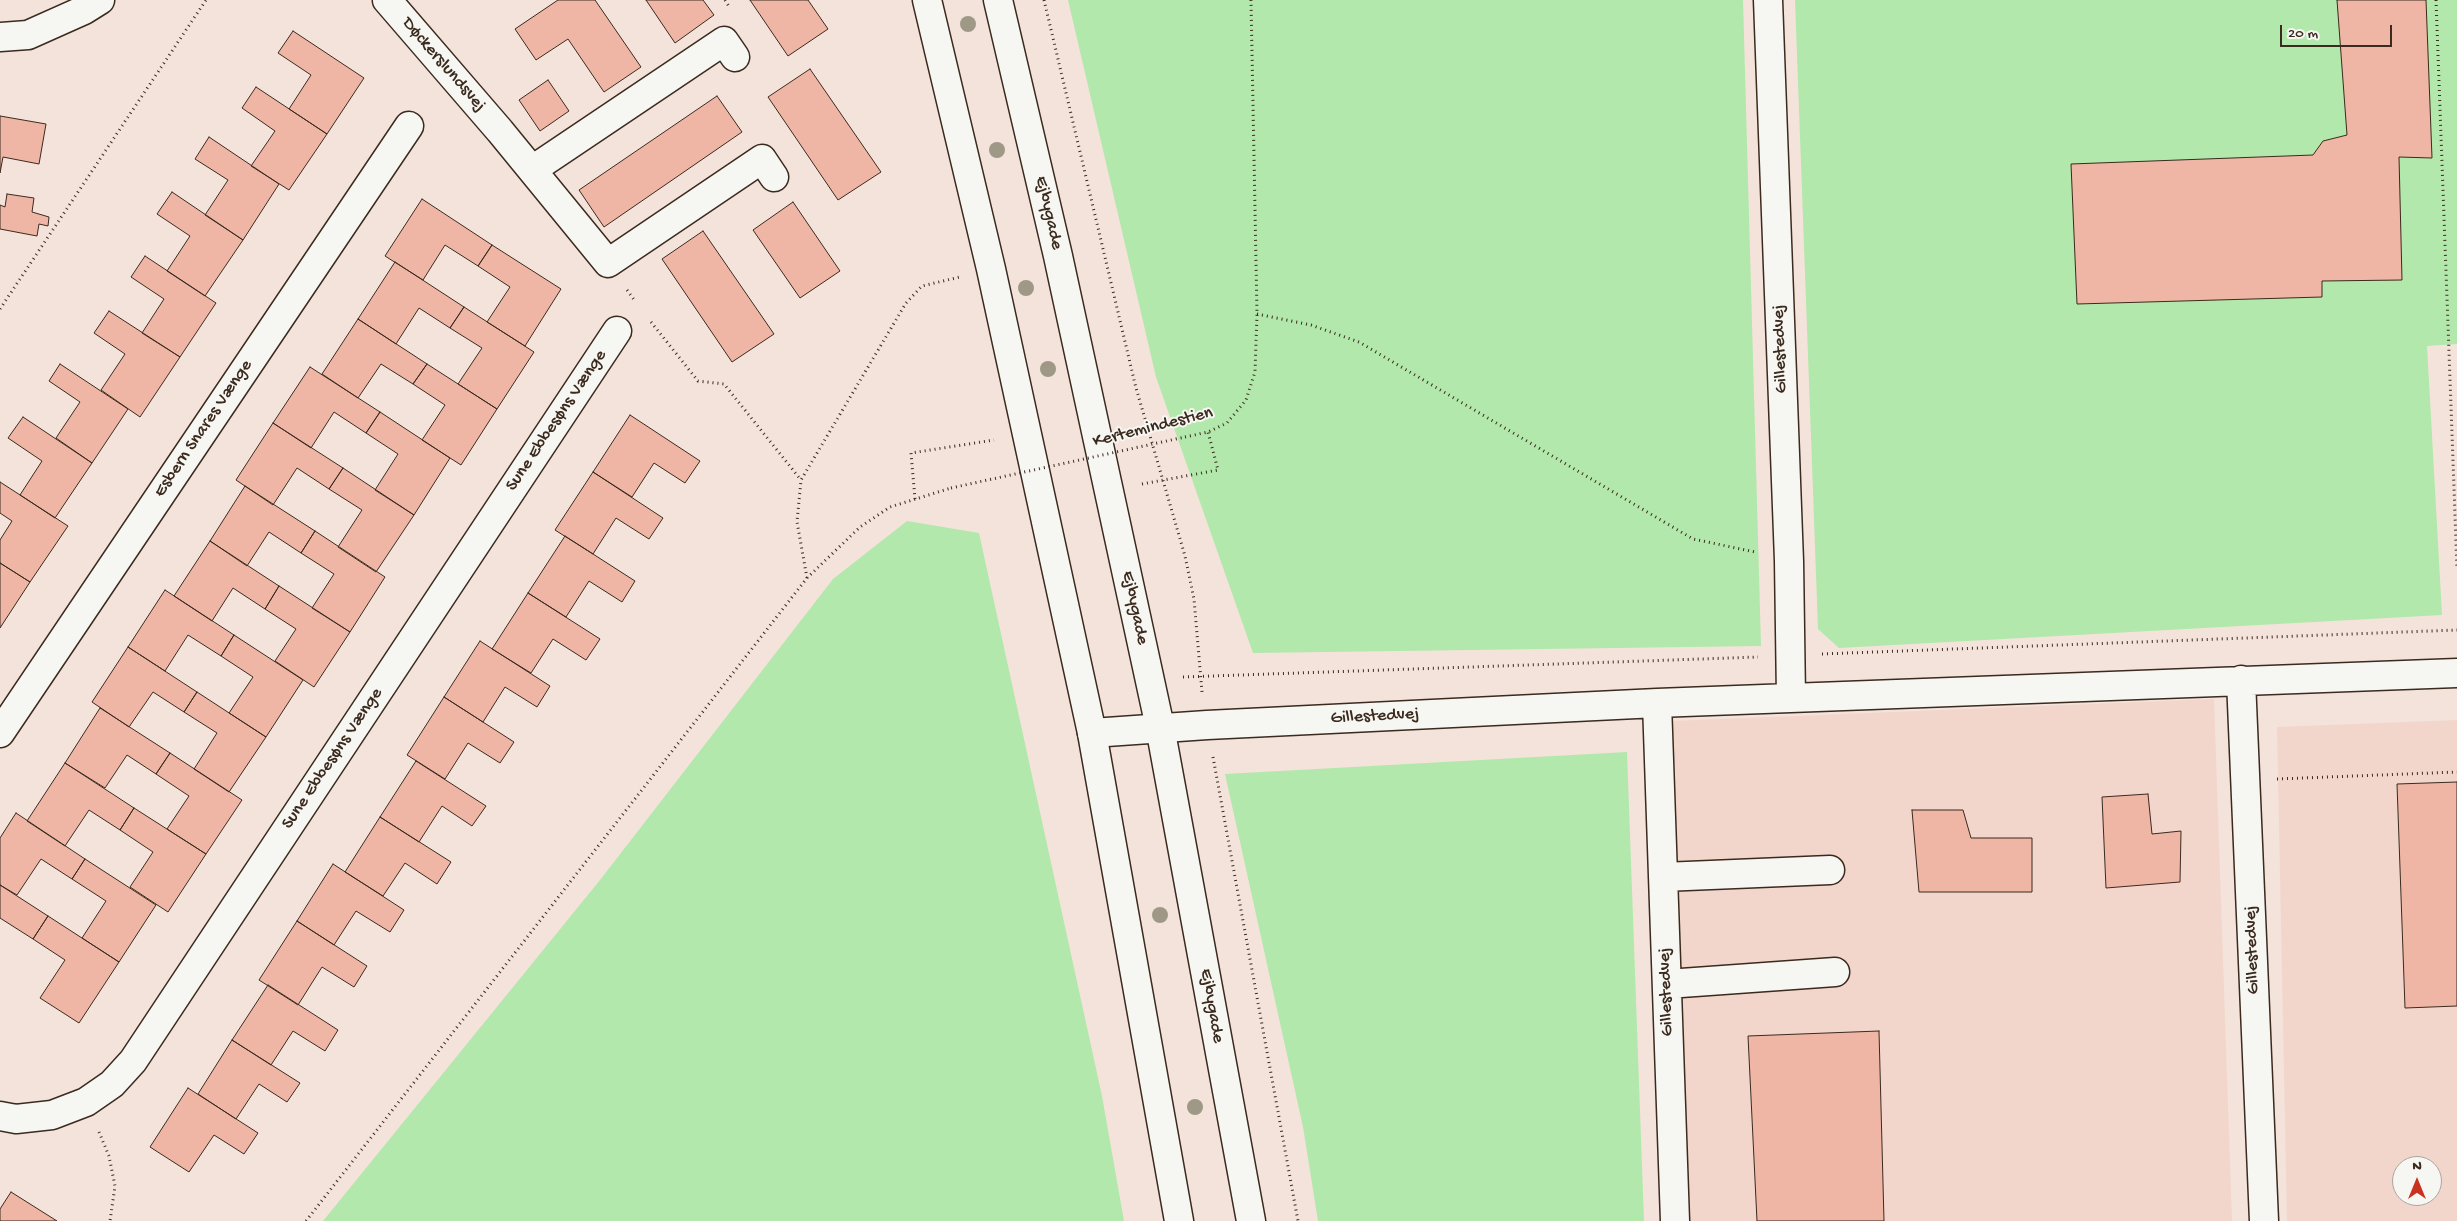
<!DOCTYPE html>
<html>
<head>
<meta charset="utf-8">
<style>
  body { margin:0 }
  #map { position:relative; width:2457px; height:1221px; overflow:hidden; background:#f4e3db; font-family:"Gochi Hand",sans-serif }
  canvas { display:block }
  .north { position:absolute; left:2392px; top:1156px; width:50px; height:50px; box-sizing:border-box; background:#f6f6f2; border:1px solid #aba49d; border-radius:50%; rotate:0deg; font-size:14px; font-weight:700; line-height:20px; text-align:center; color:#3b2a1e }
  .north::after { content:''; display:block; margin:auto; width:18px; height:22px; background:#c8321e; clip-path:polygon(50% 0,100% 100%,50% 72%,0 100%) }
  .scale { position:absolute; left:2280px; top:25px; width:112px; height:22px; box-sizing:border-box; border:2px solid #3b2a1e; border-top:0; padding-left:6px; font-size:15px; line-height:18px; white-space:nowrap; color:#3b2a1e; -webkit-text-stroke:4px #f6f6f2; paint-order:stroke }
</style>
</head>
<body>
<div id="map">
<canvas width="2457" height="1221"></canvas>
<div class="north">N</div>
<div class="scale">20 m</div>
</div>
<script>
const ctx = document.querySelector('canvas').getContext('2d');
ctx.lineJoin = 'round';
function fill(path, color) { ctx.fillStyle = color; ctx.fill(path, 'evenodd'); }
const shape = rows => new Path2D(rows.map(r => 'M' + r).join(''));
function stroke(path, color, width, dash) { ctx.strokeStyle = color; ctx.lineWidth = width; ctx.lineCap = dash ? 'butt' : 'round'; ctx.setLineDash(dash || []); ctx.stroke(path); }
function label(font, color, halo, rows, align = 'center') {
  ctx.font = font + ' "Gochi Hand",sans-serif'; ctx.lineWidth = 4; ctx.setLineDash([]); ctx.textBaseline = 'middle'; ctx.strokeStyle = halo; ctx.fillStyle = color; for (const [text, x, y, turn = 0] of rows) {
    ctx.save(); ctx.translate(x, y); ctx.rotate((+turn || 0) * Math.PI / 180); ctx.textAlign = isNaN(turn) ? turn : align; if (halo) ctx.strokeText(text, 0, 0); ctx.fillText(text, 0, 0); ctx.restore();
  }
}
fill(shape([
  [2214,699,2232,1221,1690,1221,1671,721],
  [2457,720,2457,1221,2287,1221,2277,727],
  [2402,1166,2432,1166,2432,1196,2402,1196]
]), '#f2d6cb');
fill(shape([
  [1068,0,1743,0,1761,646,1253,653,1156,377],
  [1795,0,2457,0,2457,344,2427,346,2442,615,1839,648,1818,629],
  [907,521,979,533,1102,1096,1124,1221,323,1221,600,880,833,579],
  [1627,752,1644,1221,1318,1221,1303,1127,1225,774]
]), '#b2e8ab');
const building = shape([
  [558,0,595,0,641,67,604,92,568,39,536,60,515,29,558,0],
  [646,0,703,0,714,15,675,43,646,0],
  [750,0,808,0,828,29,788,56,750,0],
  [2337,0,2426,0,2432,158,2399,157,2402,280,2322,281,2322,297,2077,304,2071,164,2313,155,2323,141,2347,135,2337,0],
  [293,31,364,78,327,134,289,109,311,75,278,53,293,31],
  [810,69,881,172,838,200,768,97,810,69],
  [548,80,569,111,540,131,519,100,548,80],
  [256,87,327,134,289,190,251,166,275,131,242,108,256,87],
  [717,96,742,132,604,227,579,190,717,96],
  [0,116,46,124,39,164,3,157,0,173,0,116],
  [209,137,279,184,243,240,205,215,228,180,195,159,209,137],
  [172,192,243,240,205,296,167,271,190,236,157,214,172,192],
  [7,194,34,198,32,212,49,217,48,226,39,224,37,236,0,229,0,205,5,207,7,194],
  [422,199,492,245,478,266,445,245,423,280,385,256,422,199],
  [793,202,840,271,800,298,753,230,793,202],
  [703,231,774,334,732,362,662,259,703,231],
  [492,245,561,289,525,346,487,322,510,287,478,266,492,245],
  [145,256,216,303,180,357,142,333,164,299,131,277,145,256],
  [395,262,464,307,450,328,419,308,396,344,358,319,395,262],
  [464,307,534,352,497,409,458,384,482,348,450,328,464,307],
  [109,311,180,357,140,417,101,390,125,354,94,333,109,311],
  [358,319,427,364,413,384,381,364,358,398,322,374,358,319],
  [60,364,128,409,92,463,56,438,80,402,49,381,60,364],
  [427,364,497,409,461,465,422,440,445,405,413,384,427,364],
  [310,367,380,412,366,433,334,412,311,448,273,423,310,367],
  [380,412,450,458,414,515,375,490,398,454,366,433,380,412],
  [630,415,700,461,685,483,654,463,632,497,593,472,630,415],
  [23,417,92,463,55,518,20,495,42,461,8,438,23,417],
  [273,423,343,468,329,489,297,468,273,505,236,480,273,423],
  [343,468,414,515,376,572,338,547,362,510,329,489,343,468],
  [593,472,663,518,649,539,616,518,593,554,555,530,593,472],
  [0,482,68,526,30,582,0,563,0,540,12,521,0,513,0,482],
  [245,486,315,531,301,553,269,532,247,566,210,541,245,486],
  [315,531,385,577,350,632,312,608,334,574,301,553,315,531],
  [565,536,635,581,622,602,589,581,566,617,528,593,565,536],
  [210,541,279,586,265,609,233,588,212,621,174,596,210,541],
  [0,563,30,582,0,628,0,563],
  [279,586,350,632,314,687,275,661,296,629,265,609,279,586],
  [165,590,234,635,221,656,188,635,165,671,128,647,165,590],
  [528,593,600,639,586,660,553,639,531,673,492,649,528,593],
  [234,635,303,680,266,737,229,713,253,677,221,656,234,635],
  [480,641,550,686,537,707,505,687,483,722,444,697,480,641],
  [128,647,197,692,184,712,153,692,129,727,92,702,128,647],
  [197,692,266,737,229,792,194,769,217,733,184,712,197,692],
  [444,697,514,742,500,763,468,743,445,779,407,755,444,697],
  [100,708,170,753,156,774,127,755,105,788,65,763,100,708],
  [170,753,242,800,206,854,167,829,189,796,156,774,170,753],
  [416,761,486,806,472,826,442,806,419,842,380,817,416,761],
  [65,763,134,808,120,830,89,810,65,846,27,821,65,763],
  [2457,782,2457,1006,2405,1008,2397,784,2457,782],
  [2148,794,2152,834,2181,831,2180,882,2106,888,2102,797,2148,794],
  [134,808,206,854,168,912,130,887,153,852,120,830,134,808],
  [1912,810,1963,810,1971,838,2032,838,2032,892,1919,892,1912,810],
  [16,813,85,859,72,879,41,859,17,895,0,885,0,838,16,813],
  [380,817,451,862,437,884,405,863,383,896,345,872,380,817],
  [85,859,156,905,119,962,82,938,106,901,72,879,85,859],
  [333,864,404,910,390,932,356,911,334,945,297,921,333,864],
  [0,885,48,916,33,939,0,918,0,885],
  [48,916,119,962,79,1023,40,998,65,960,33,939,48,916],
  [297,921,367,966,354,987,322,967,298,1005,259,980,297,921],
  [268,985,338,1030,325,1051,293,1031,271,1065,232,1040,268,985],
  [1879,1031,1884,1221,1757,1221,1748,1036,1879,1031],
  [232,1040,300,1083,287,1102,259,1084,236,1119,198,1094,232,1040],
  [188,1088,258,1133,244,1154,214,1135,189,1172,150,1147,188,1088],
  [11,1192,57,1221,0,1221,0,1209,11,1192]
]);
fill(building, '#efb6a6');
stroke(building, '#3b2a1e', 1);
const minor = shape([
  [387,0,500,131,608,263,762,159,774,177],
  [1768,0,1789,561,1791,698],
  [0,37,28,35,84,10,100,0],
  [532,170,724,41,735,57],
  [2241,680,2264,1221],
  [1657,703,1675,1221],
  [0,733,409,126],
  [1092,733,1207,725,1657,703,2457,673],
  [1663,877,1830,870],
  [1667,984,1835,972],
  [0,1116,16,1119,52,1115,86,1102,112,1084,133,1061,617,331]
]);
const major = shape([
  [927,0,991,269,1092,733,1179,1221],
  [998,0,1058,256,1160,727,1251,1221]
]);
stroke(minor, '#3b2a1e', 31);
stroke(major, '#3b2a1e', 31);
stroke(shape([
  [725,0,730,8],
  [1044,0,1136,388,1185,556,1194,599,1202,692],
  [2436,0,2457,569],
  [627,290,635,301],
  [0,309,206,0],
  [1257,314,1311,325,1359,342,1693,539,1755,552],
  [651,322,698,381,724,384,801,480],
  [1185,437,1208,432,1227,423,1246,400,1255,372,1257,314,1251,0],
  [1142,484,1218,470,1208,432],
  [915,499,911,453,994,440],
  [807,578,797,522,801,480,906,303,922,286,960,277],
  [1822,654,2457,630],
  [1183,677,1758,657],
  [1213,757,1298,1221],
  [2277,779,2457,772],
  [99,1132,109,1156,115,1186,110,1221],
  [306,1221,807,578,860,527,890,507,951,488]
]), '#3b2a1e', 3, [1, 4]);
stroke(minor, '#f6f6f2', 28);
stroke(major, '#f6f6f2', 28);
stroke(shape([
  [951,488,1185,437]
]), '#3b2a1e', 3, [1, 4]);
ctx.fillStyle = '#9f9886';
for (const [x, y] of [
  [968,24],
  [997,150],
  [1026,288],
  [1048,369],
  [1160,915],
  [1195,1107]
]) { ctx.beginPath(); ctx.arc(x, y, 8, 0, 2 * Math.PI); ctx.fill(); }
label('18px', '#3b2a1e', '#f6f6f2', [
  ["Døckerslundsvej",443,65,49],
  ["Ejbygade",1048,213,77],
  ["Gillestedvej",1781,349,-92],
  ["Sune Ebbesøns Vænge",557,421,-56],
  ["Kertemindestien",1153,428,-14],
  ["Esbern Snares Vænge",204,429,-56],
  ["Ejbygade",1134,608,78],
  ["Gillestedvej",1375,717,-3],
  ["Sune Ebbesøns Vænge",333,759,-56],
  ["Gillestedvej",2253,950,-92],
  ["Gillestedvej",1667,992,-92],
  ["Ejbygade",1211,1006,80]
]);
</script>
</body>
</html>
